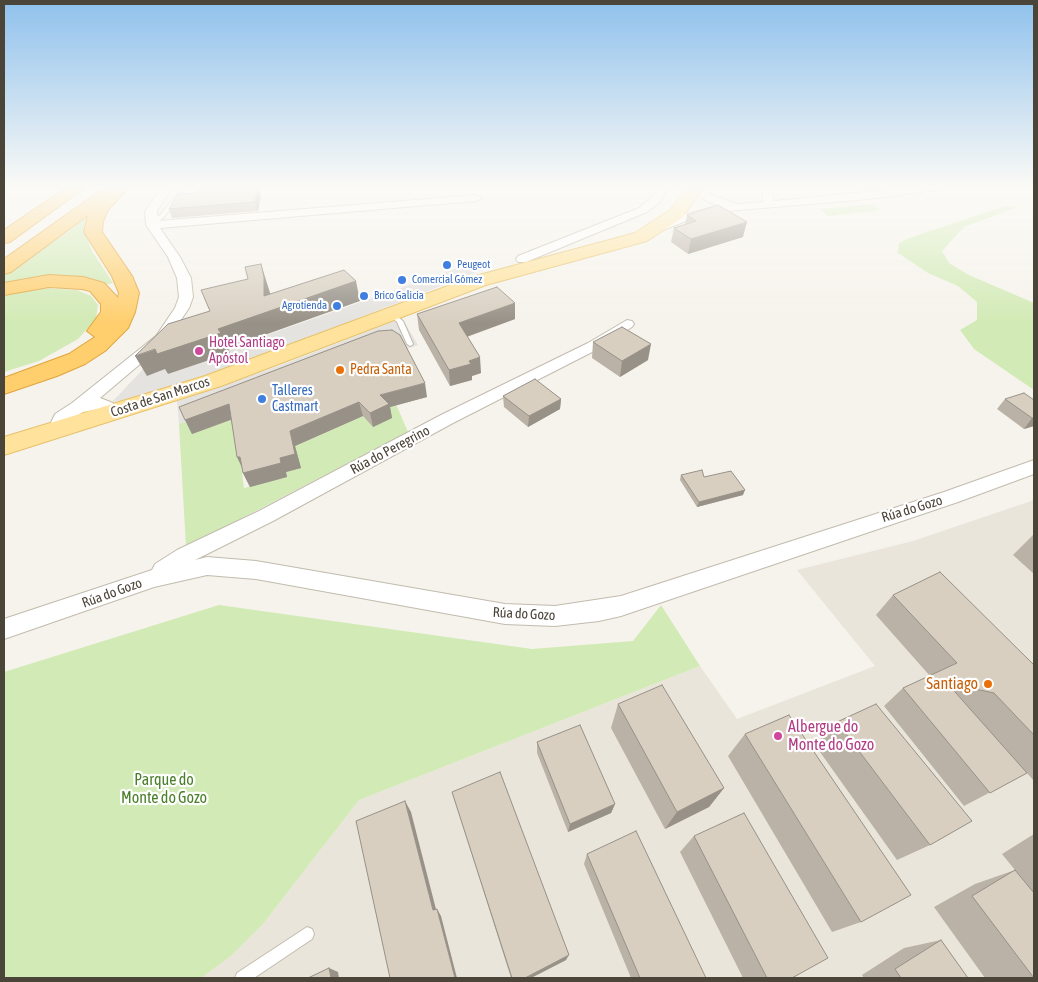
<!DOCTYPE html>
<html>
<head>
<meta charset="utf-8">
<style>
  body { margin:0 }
  #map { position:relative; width:1038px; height:982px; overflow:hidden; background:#f6f3ec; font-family:"Asap Condensed",sans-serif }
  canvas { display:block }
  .frame { position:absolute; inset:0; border:5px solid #4b4439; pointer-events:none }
</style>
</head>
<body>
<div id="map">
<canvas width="1038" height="982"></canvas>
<div class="frame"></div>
</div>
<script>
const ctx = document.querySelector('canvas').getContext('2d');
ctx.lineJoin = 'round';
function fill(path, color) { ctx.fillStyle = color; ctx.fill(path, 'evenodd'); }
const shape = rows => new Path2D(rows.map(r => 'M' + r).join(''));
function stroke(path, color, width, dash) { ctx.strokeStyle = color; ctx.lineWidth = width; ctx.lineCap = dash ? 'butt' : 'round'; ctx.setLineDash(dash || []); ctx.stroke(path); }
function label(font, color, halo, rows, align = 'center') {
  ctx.font = font + ' "Asap Condensed",sans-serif'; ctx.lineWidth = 4.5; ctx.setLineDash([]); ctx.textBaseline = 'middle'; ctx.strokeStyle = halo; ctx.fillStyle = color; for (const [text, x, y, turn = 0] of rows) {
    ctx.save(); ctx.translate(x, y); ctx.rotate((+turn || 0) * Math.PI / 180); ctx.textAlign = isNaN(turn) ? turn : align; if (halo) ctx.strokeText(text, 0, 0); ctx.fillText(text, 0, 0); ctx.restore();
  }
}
fill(shape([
  [1034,500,1034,978,201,978,231,956,263,924,359,800,700,666,737,719,875,666,797,570,913,541]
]), '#eae5da');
fill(shape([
  [872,204,881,210,828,216,820,209],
  [1005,206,1018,207,964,227,942,251,949,263,969,275,1034,303,1034,390,974,349,960,330,977,320,977,302,958,286,928,273,898,253,899,243,909,238],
  [92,211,84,225,87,238,92,251,113,283,105,285,93,279,69,276,37,277,4,285,4,274,69,231],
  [41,288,77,290,91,296,98,305,96,319,78,339,39,361,4,372,4,296],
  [395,402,408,432,186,547,179,424,186,421,235,418,244,488,287,477,286,472,295,446],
  [219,605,532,649,633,641,661,605,700,666,359,800,263,924,231,956,201,978,4,978,4,672]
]), '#d2eab5');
fill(shape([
  [472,263,485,269,235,366,130,400,112,402,145,367,166,369,168,374,229,353,227,349],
  [402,318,418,345,179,424,177,401,276,367]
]), '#e5e3e0');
const service = shape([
  [183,186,188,186,165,216,154,226,150,226,150,224,161,214,183,186],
  [391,312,403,321,413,344,412,345,410,346,407,344,397,322,388,314,391,312],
  [307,927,312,929,314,934,312,939,254,978,235,978,237,973,307,927]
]);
const minor = shape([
  [163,186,173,186,157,211,158,221,476,195,482,198,476,201,160,228,180,257,191,278,193,297,189,308,166,342,100,398,113,403,118,413,116,417,104,417,98,409,83,412,68,421,63,433,51,433,48,429,55,414,72,403,156,336,175,308,179,297,177,278,168,257,146,225,145,211,163,186],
  [654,186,664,186,666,191,661,201,647,212,526,262,518,262,516,259,518,256,639,208,652,197,656,191,654,186],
  [698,186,708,186,711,195,737,204,763,202,762,186,772,186,774,201,922,186,948,186,943,189,869,199,727,211,689,220,663,230,655,230,655,224,682,215,718,206,703,199,698,186],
  [627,320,632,321,634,324,632,327,598,349,453,423,273,521,195,560,207,557,256,561,505,604,555,606,621,596,944,492,1034,460,1034,474,958,502,621,616,599,621,555,626,505,624,256,579,207,575,154,587,4,639,4,619,152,570,155,564,177,550,259,511,441,415,588,343,627,320]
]);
const primary = shape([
  [689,186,705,186,682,218,647,241,486,285,221,386,4,455,4,437,205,376,472,277,635,233,670,210,689,186]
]);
const motorway = shape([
  [69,186,87,186,10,242,4,243,4,230,69,186],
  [113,186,130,186,108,210,103,221,102,232,132,276,139,293,135,312,128,328,105,351,85,364,57,376,4,394,4,378,69,354,95,337,87,331,101,312,101,304,90,291,82,289,49,287,4,295,4,283,49,275,83,277,104,283,118,298,119,293,112,276,84,232,88,215,11,272,4,274,4,259,100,191,109,190,113,186]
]);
stroke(service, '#c2bbae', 2);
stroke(minor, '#c2bbae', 2);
stroke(primary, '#e6c16a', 2);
stroke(motorway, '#e0a43c', 2);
fill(service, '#fff');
fill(minor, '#fff');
fill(primary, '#ffe39c');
fill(motorway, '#ffcf6e');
fill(shape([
  [222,186,255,186,256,188,258,188,261,196,258,211,172,218,169,209,198,193],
  [687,215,743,237,688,254,671,242,674,228,685,225],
  [417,314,515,319,467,337,481,373,472,376,472,380,450,386,419,330],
  [593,342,648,360,620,377,592,358],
  [503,396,561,399,560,409,528,427,504,407],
  [427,397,390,407,392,418,373,427,363,416,295,446,301,468,286,472,287,477,250,487,243,473,231,420,192,434,179,407],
  [1005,399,1034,400,1034,426,1024,429,997,409],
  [681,475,704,477,743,495,697,507,680,480],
  [1034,534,1034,574,1013,555],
  [893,595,1034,665,1034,781,1027,773,964,806,884,706,903,688,930,676,876,615],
  [618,704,724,788,709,807,665,829,611,728],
  [837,722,930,845,897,860,815,745],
  [745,734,861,922,832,932,728,756],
  [537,742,615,804,611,813,568,832,537,753],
  [452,792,566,960,531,978,511,978],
  [1034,834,1034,978,985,978,934,907,975,884,1015,870,1002,854],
  [694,836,792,978,743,978,680,852],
  [587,854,706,978,631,978,584,864],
  [941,940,968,978,864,978,862,975,904,948]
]), '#bab2a6');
fill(shape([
  [258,188,261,196,258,211,255,202],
  [747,222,743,237,688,254,691,239],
  [261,264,271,296,356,281,360,301,228,348,230,353,168,374,165,369,147,376,135,356,218,329,264,296],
  [515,303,515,319,460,339,459,323],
  [651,344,648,360,620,377,622,361],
  [480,357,481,373,472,376,472,380,450,386,449,370,469,361],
  [425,383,427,397,390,407,392,418,373,427,370,413,380,395],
  [561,399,560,409,528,427,529,416],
  [359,402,363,416,295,446,301,468,286,472,287,477,250,487,243,473,280,458,290,431],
  [229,404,235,418,192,434,185,420],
  [1032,418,1034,418,1034,426,1024,429],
  [237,457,240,457,244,472],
  [745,490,743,495,697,507,699,502],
  [724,788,709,807,665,829,677,812],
  [405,801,411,812,438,917,433,910],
  [615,804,611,813,568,832,570,824],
  [437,909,441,916,457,978,455,978],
  [569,955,566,960,531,978,525,978],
  [329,968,338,972,339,978,331,978]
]), '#979187');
const building = shape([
  [222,186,254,186,253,188,258,188,255,202,169,209,178,194,198,193,200,187,222,186],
  [718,205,747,222,691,239,674,228,696,221,687,215,718,205],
  [261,264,264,277,264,296,344,270,356,281,218,329,221,333,157,354,155,349,135,356,168,324,210,311,201,290,248,279,245,267,261,264],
  [497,287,515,303,459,323,480,357,469,361,471,364,449,370,417,314,497,287],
  [622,327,651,344,622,361,593,342,622,327],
  [392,330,400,335,425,383,380,395,389,404,370,413,359,402,290,431,295,454,280,458,281,463,243,473,240,457,237,457,229,404,185,420,179,407,378,331,392,330],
  [535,379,561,399,529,416,503,396,535,379],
  [1024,393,1034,400,1034,418,1032,418,1005,399,1024,393],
  [702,470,704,477,731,471,745,490,699,502,681,475,702,470],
  [940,572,1034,665,1034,735,994,693,947,683,1027,773,990,793,903,688,957,663,893,595,940,572],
  [662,685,724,788,677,812,618,704,662,685],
  [876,704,972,821,930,845,837,722,876,704],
  [789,715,911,895,861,922,745,734,789,715],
  [580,725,615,804,570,824,537,742,580,725],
  [500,772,569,955,525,978,512,978,452,792,500,772],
  [405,801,433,910,437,909,455,978,390,978,356,821,405,801],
  [744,813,828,958,792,978,767,978,694,836,744,813],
  [636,831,706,978,640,978,587,854,636,831],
  [1015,870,1034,893,1034,978,972,896,1015,870],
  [941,940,968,978,901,978,895,969,941,940],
  [329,968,331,978,308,978,329,968]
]);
fill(building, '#d8cfc1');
stroke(building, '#979187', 1);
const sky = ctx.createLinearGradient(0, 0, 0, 323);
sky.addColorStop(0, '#8fc1ec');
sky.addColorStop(0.58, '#fbfaf6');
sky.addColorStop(1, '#fbfaf600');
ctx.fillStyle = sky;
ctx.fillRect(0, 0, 1038, 323);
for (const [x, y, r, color] of [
  [447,265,5,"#3f7fe0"],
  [402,280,5,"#3f7fe0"],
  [364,296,5,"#3f7fe0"],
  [337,306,5,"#3f7fe0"],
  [199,351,5,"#d1479c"],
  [340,370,5,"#e8710a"],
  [262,399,5,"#3f7fe0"],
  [988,684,5,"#e8710a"],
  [778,736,5,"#d1479c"]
]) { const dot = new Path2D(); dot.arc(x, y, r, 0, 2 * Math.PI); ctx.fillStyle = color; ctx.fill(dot); stroke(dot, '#fff', 2); }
label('11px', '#366cbe', '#fff', [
  ["Peugeot",457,265],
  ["Comercial Gómez",412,280],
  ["Brico Galicia",374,296],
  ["Agrotienda",327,306,"right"]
], 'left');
label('14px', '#b23c85', '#fff', [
  ["Hotel Santiago",209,343],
  ["Apóstol",209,359]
], 'left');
label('14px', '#c56008', '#fff', [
  ["Pedra Santa",350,370]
], 'left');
label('14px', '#366cbe', '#fff', [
  ["Talleres",272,391],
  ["Castmart",272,407]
], 'left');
label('14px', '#4b4439', '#fff', [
  ["Costa de San Marcos",160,397,-18],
  ["Rúa do Peregrino",390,450,-28],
  ["Rúa do Gozo",912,509,-17],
  ["Rúa do Gozo",112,593,-20],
  ["Rúa do Gozo",524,614,3]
]);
label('16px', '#c56008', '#fff', [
  ["Santiago",978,684]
], 'right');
label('16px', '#b23c85', '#fff', [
  ["Albergue do",788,727],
  ["Monte do Gozo",788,745]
], 'left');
label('16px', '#4a7f2a', '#fff', [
  ["Parque do",164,780],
  ["Monte do Gozo",164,798]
]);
</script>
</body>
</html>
